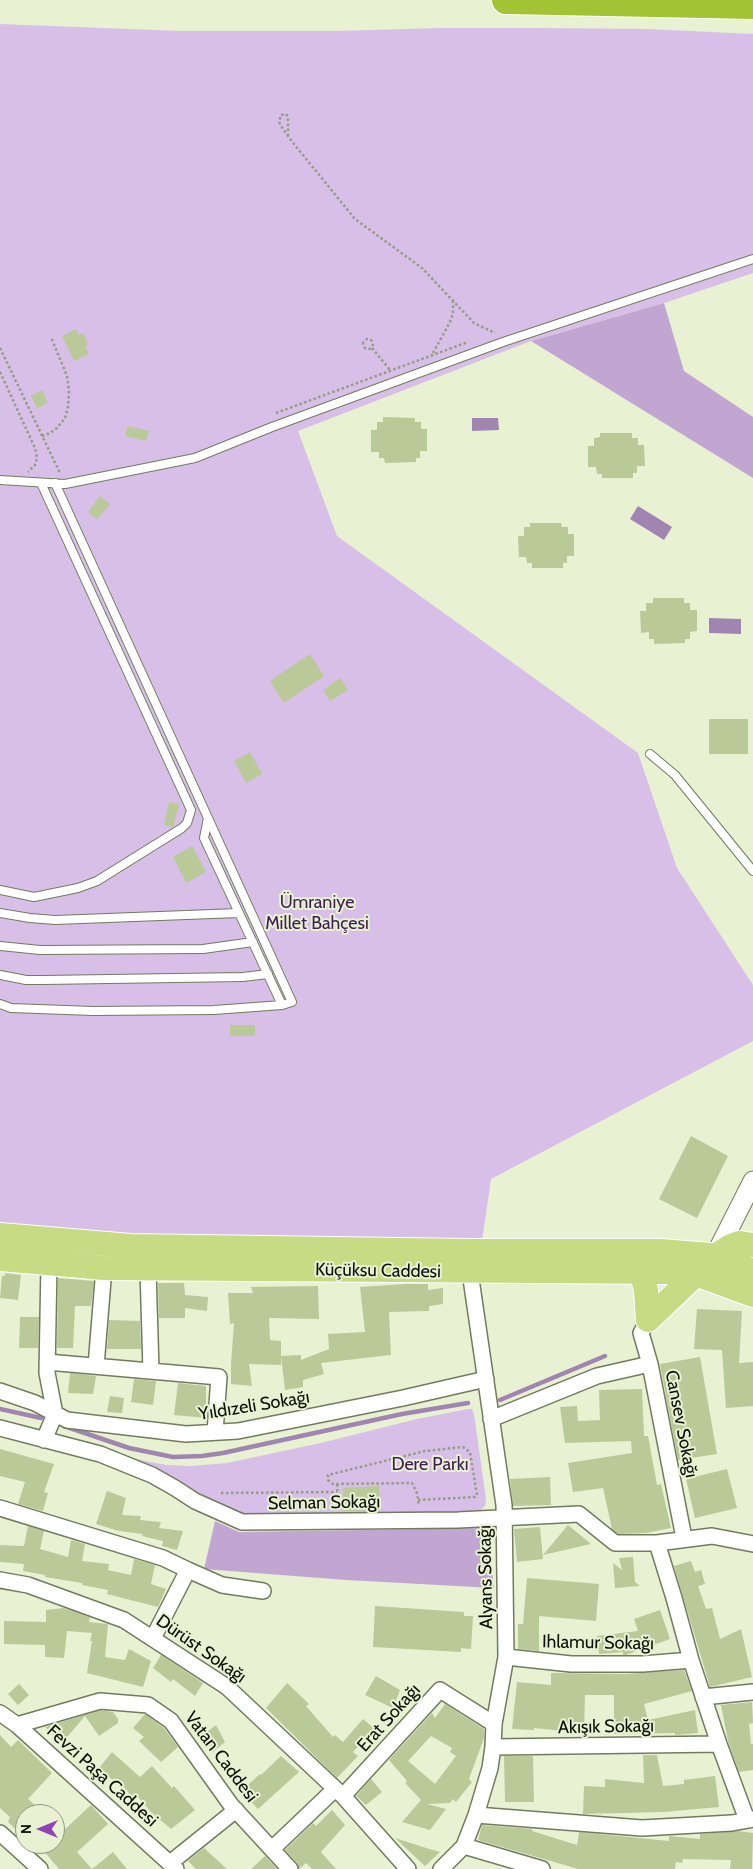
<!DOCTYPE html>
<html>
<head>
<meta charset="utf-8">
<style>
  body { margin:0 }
  #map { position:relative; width:753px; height:1869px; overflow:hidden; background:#e8f2d3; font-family:Cabin,sans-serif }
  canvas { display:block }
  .north { position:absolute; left:15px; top:1804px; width:50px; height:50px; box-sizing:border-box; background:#e8f2d3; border:1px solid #909781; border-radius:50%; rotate:270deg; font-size:14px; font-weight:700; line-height:20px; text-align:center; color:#0c0f05 }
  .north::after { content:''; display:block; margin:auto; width:18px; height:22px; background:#8f44b6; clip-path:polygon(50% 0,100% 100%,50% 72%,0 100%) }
</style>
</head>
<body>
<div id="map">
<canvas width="753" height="1869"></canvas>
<div class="north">N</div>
</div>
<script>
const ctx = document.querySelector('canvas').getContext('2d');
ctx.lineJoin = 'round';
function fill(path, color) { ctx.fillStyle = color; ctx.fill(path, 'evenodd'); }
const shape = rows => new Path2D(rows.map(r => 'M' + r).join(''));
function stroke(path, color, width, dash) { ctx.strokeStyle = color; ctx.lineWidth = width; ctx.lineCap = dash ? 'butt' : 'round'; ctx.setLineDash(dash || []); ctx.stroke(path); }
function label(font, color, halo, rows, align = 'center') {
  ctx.font = font + ' Cabin,sans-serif'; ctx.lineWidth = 4; ctx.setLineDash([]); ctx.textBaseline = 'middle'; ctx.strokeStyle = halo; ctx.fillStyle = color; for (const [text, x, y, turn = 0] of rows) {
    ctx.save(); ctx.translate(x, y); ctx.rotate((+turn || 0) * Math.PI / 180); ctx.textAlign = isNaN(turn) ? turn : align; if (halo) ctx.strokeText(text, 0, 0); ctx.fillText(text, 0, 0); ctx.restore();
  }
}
fill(shape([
  [0,24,181,31,336,31,441,28,533,28,649,29,753,34,753,273,664,303,531,341,298,431,337,536,638,753,677,868,753,985,753,1041,491,1179,482,1241,139,1243,0,1231],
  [468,1409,472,1409,474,1414,486,1499,485,1506,477,1513,243,1516,230,1513,113,1451,136,1459,166,1465,191,1466,227,1463,325,1442,417,1419]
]), '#d7bfe7');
fill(shape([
  [664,303,684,371,753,417,753,478,531,341],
  [215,1521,239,1532,487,1528,494,1588,346,1580,204,1569]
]), '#c1a6d2');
fill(shape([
  [472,418,498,418,499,430,472,431],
  [638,506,672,527,664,540,630,519],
  [709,618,741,619,741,634,709,633]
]), '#9f85af');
stroke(shape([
  [500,1400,605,1356],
  [0,1409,41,1418],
  [64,1426,129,1448,173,1457,202,1456,223,1453,402,1414,468,1403]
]), '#9f85af', 4.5);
fill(shape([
  [76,329,79,335,83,333,88,344,85,346,89,354,74,361,62,336],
  [42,390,48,403,37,408,31,396],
  [383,417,415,418,415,422,421,422,421,429,427,429,427,451,420,451,420,458,416,458,416,462,385,463,384,458,379,458,379,452,371,452,371,430,377,430,377,422,383,422],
  [128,426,149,431,146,441,125,436],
  [600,433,632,433,632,438,638,438,638,445,644,445,645,466,637,466,637,473,633,473,633,478,602,478,602,474,597,474,596,467,588,467,588,446,594,446,594,438,600,437],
  [100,496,110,504,97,519,88,512],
  [530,523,561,523,562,527,568,527,568,534,574,534,574,556,567,556,567,563,563,563,563,568,532,568,532,563,527,563,526,557,519,557,518,536,524,536,524,527,530,527],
  [653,598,684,598,684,603,690,603,690,610,697,610,697,631,690,632,690,639,685,639,685,643,654,644,654,639,649,639,649,632,641,633,640,611,646,611,646,603,653,603],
  [310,654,324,676,284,703,270,681],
  [340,678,348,690,330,701,323,690],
  [709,719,748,719,748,754,709,754],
  [250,752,262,774,246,783,234,761],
  [169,802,179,804,173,827,164,825],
  [192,846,206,872,186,883,173,857],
  [230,1025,255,1025,255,1036,230,1036],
  [691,1136,728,1156,697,1218,659,1199],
  [5,1273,21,1275,18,1300,0,1298,2,1276,5,1276],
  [58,1278,94,1281,91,1306,75,1306,73,1348,57,1348],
  [158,1283,184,1283,185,1295,208,1297,207,1311,185,1308,185,1318,159,1318],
  [405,1284,428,1284,428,1290,443,1288,443,1304,429,1306,429,1311,389,1312,391,1355,321,1363,324,1374,303,1380,303,1387,285,1390,281,1356,301,1355,301,1360,329,1349,328,1334,365,1332,360,1287],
  [318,1286,319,1319,269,1318,270,1340,281,1341,281,1365,249,1364,252,1386,231,1384,231,1364,234,1323,230,1324,228,1293,253,1293,251,1287],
  [697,1309,742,1311,739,1363,753,1362,753,1406,726,1408,722,1350,694,1349],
  [20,1317,39,1317,38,1348,19,1348],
  [109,1320,140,1321,141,1349,107,1349],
  [700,1357,717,1454,678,1460,660,1364],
  [70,1373,96,1376,93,1394,68,1393],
  [134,1379,156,1381,153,1405,131,1402],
  [178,1383,206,1386,206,1418,174,1415],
  [642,1389,644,1436,648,1436,657,1485,661,1484,671,1528,646,1533,618,1534,612,1529,603,1488,573,1492,568,1463,632,1453,631,1441,565,1443,560,1407,577,1406,578,1421,600,1420,599,1390],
  [110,1396,124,1398,122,1413,107,1412],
  [0,1449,54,1464,44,1492,48,1493,43,1511,18,1504,25,1482,0,1476],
  [727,1469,737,1508,695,1518,686,1479],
  [550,1477,551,1505,513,1506,510,1479],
  [379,1486,380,1510,344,1511,343,1488],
  [107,1491,126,1498,122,1515,141,1516,140,1520,161,1522,159,1528,183,1531,177,1550,162,1546,163,1541,142,1536,143,1534,119,1531,96,1524],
  [568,1525,591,1544,543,1555],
  [28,1526,44,1531,40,1549,68,1557,71,1540,85,1544,82,1561,109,1564,108,1570,131,1575,134,1559,155,1565,151,1584,166,1589,158,1607,107,1594,108,1590,82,1585,82,1583,45,1577,45,1575,23,1571,24,1564,0,1562,0,1545,24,1546],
  [540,1527,543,1559,517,1562,514,1529],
  [633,1557,635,1582,640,1586,615,1588,613,1563,622,1570,619,1558],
  [691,1561,695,1572,701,1570,705,1584,698,1586,706,1609,712,1608,720,1639,741,1629,752,1677,710,1687,674,1566],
  [527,1578,599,1584,596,1621,539,1616,539,1651,518,1649,518,1624,523,1624],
  [375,1606,464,1612,464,1616,473,1616,471,1649,461,1648,461,1652,373,1647],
  [64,1608,90,1617,89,1622,108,1624,105,1657,125,1660,129,1649,151,1661,143,1687,87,1673,92,1641,90,1641,92,1633,67,1631,64,1658,45,1657,45,1645,4,1644,4,1621,46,1622,46,1610],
  [660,1610,670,1639,626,1655,623,1655,623,1652,599,1654,597,1636,638,1631,634,1619],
  [161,1655,203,1683,195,1696,173,1679,171,1682,153,1668],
  [684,1670,692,1691,644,1704,648,1720,695,1710,698,1733,675,1735,675,1733,614,1734,614,1695,585,1695,584,1733,534,1728,534,1730,512,1729,517,1682,551,1685,551,1673,625,1674],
  [376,1676,400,1690,393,1708,365,1695],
  [287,1683,309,1704,306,1706,333,1737,335,1735,343,1742,363,1719,375,1729,353,1752,358,1756,337,1778,266,1708],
  [19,1684,29,1695,18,1705,8,1694],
  [752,1702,753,1723,749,1724,751,1744,753,1744,753,1770,739,1772,728,1741,721,1705],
  [445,1704,484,1729,484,1738,469,1779,472,1782,456,1802,453,1799,450,1803,427,1804,446,1809,430,1830,402,1822,421,1800,405,1783,407,1781,389,1760,432,1713,435,1718],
  [431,1736,452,1748,450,1752,456,1756,435,1784,408,1761],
  [101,1710,113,1712,118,1719,118,1723,99,1736,85,1716,62,1743,45,1727],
  [145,1714,164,1728,178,1747,161,1762,139,1741,144,1737,133,1728],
  [216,1725,225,1742,213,1752,203,1735],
  [0,1735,11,1747,18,1740,52,1773,28,1799,45,1814,25,1814,25,1838,8,1822,10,1817,0,1808],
  [112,1752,140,1777,152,1766,172,1788,174,1786,195,1810,171,1829,151,1812,138,1797,133,1798,117,1779,115,1782,99,1768],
  [643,1755,657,1755,663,1786,684,1784,684,1780,715,1776,719,1807,664,1812,583,1814,584,1786,605,1787,605,1779,644,1783],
  [281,1756,299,1772,258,1809,241,1791,260,1774,261,1775],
  [504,1756,533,1756,534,1802,505,1802],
  [371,1779,382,1792,366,1805,356,1796],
  [91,1805,108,1824,77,1852,92,1869,113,1852,127,1869,59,1869,38,1844,55,1844,55,1820,64,1830],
  [332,1810,345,1825,321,1852,336,1869,312,1869,306,1863,299,1869,297,1863,285,1850,313,1823,316,1826],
  [482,1825,532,1829,532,1831,577,1845,579,1832,669,1841,669,1836,700,1839,700,1834,738,1831,753,1833,752,1869,730,1869,731,1860,683,1859,682,1863,676,1862,675,1869,578,1869,478,1840],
  [395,1838,423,1847,440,1852,425,1866],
  [204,1848,227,1869,196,1869,188,1861],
  [265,1856,277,1869,251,1869]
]), '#b9c998');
const service = shape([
  [0,480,65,484,195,458,272,427,503,342,753,259],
  [55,483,208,818,292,1002,282,1005,204,838,208,818],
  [650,754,675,775,753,871],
  [0,890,34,897,78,888,97,881,182,828,187,823,191,810,41,483],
  [0,913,30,918,55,920,239,913],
  [0,946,40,950,203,949,253,942],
  [0,975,26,980,43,980,243,977,268,974],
  [0,1004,11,1008,93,1011,214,1010,282,1005]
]);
const minor = shape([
  [148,1269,151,1371],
  [648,1320,641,1333,650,1364,684,1538],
  [47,1362,219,1377,215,1432],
  [96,1366,104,1268],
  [0,1391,35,1403,67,1420,186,1434,238,1431,403,1398,486,1379],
  [491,1419,597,1376,650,1364],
  [0,1428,100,1454,152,1475,175,1488,195,1501,242,1522,458,1520,579,1514,615,1543,657,1543],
  [44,1440,55,1414,47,1373,49,1264],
  [0,1508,163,1558,188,1570,153,1638],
  [188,1570,222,1585,263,1591],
  [0,1580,28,1585,124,1620,227,1687,343,1796,408,1869],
  [506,1657,571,1664,643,1664,691,1660],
  [703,1697,753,1692],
  [0,1713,17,1725,176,1869],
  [17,1725,100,1701,148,1705,171,1721,231,1805,290,1869],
  [493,1747,719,1744],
  [343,1796,440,1690,494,1724],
  [476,1815,642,1828,732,1823,753,1819],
  [747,1820,719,1744,691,1660,674,1598,657,1543,712,1536,753,1544],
  [0,1833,40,1869],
  [464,1846,542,1869],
  [272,1849,335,1789],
  [170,1863,236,1810],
  [441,1869,464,1846,476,1815,490,1768,493,1747,494,1724,506,1657,504,1505,470,1272]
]);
const tertiary = shape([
  [715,1256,753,1181]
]);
const primary = shape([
  [0,1235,131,1246,470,1251,660,1251,711,1255,753,1271],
  [0,1259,104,1268,678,1272,696,1274,753,1295],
  [641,1271,646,1290,648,1320,715,1256,731,1246,739,1243,753,1245]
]);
const motorway = shape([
  [506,0,753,5]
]);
stroke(service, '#727b5f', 10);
stroke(minor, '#727b5f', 18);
stroke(tertiary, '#727b5f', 21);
stroke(primary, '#fff', 26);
stroke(motorway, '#fff', 30);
stroke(shape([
  [288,136,288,117,286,114,281,115,279,122,283,129,288,136,294,144,355,219,422,268,474,323,495,333],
  '363 344a5 5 0 1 1 10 0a5 5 0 1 1-10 0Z',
  [0,348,60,473],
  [372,348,390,370],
  [433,353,450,322,453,314,453,302],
  [0,372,35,448,37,458,35,465,28,472],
  [276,413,468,342],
  [42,436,50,433,57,428,65,418,68,407,69,391,67,376,51,337],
  [337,1484,339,1508],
  [221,1493,337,1492],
  [418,1500,475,1497,477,1495,470,1452,463,1447,425,1451,328,1475,328,1480,333,1484,412,1483,417,1493,419,1506]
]), '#959c85', 2.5, [2.5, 2.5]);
stroke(service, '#fff', 8);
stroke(minor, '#fff', 15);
stroke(tertiary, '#fff', 19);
stroke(primary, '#c7db85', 24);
stroke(motorway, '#a1c334', 28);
label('18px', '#3f1c52', '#e8f2d3', [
  ["Ümraniye",317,903],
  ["Millet Bahçesi",317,924],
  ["Dere Parkı",430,1465]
]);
label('18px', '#0c0f05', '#e8f2d3', [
  ["Küçüksu Caddesi",378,1271,1],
  ["Yıldızeli Sokağı",254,1406,-9],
  ["Cansev Sokağı",681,1424,79],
  ["Selman Sokağı",324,1503,-1],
  ["Alyans Sokağı",486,1577,-91],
  ["Ihlamur Sokağı",598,1643,1],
  ["Dürüst Sokağı",201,1649,35],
  ["Erat Sokağı",389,1718,-48],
  ["Akışık Sokağı",606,1727,-1],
  ["Vatan Caddesi",221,1757,53],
  ["Fevzi Paşa Caddesi",102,1776,42]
]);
</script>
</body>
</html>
